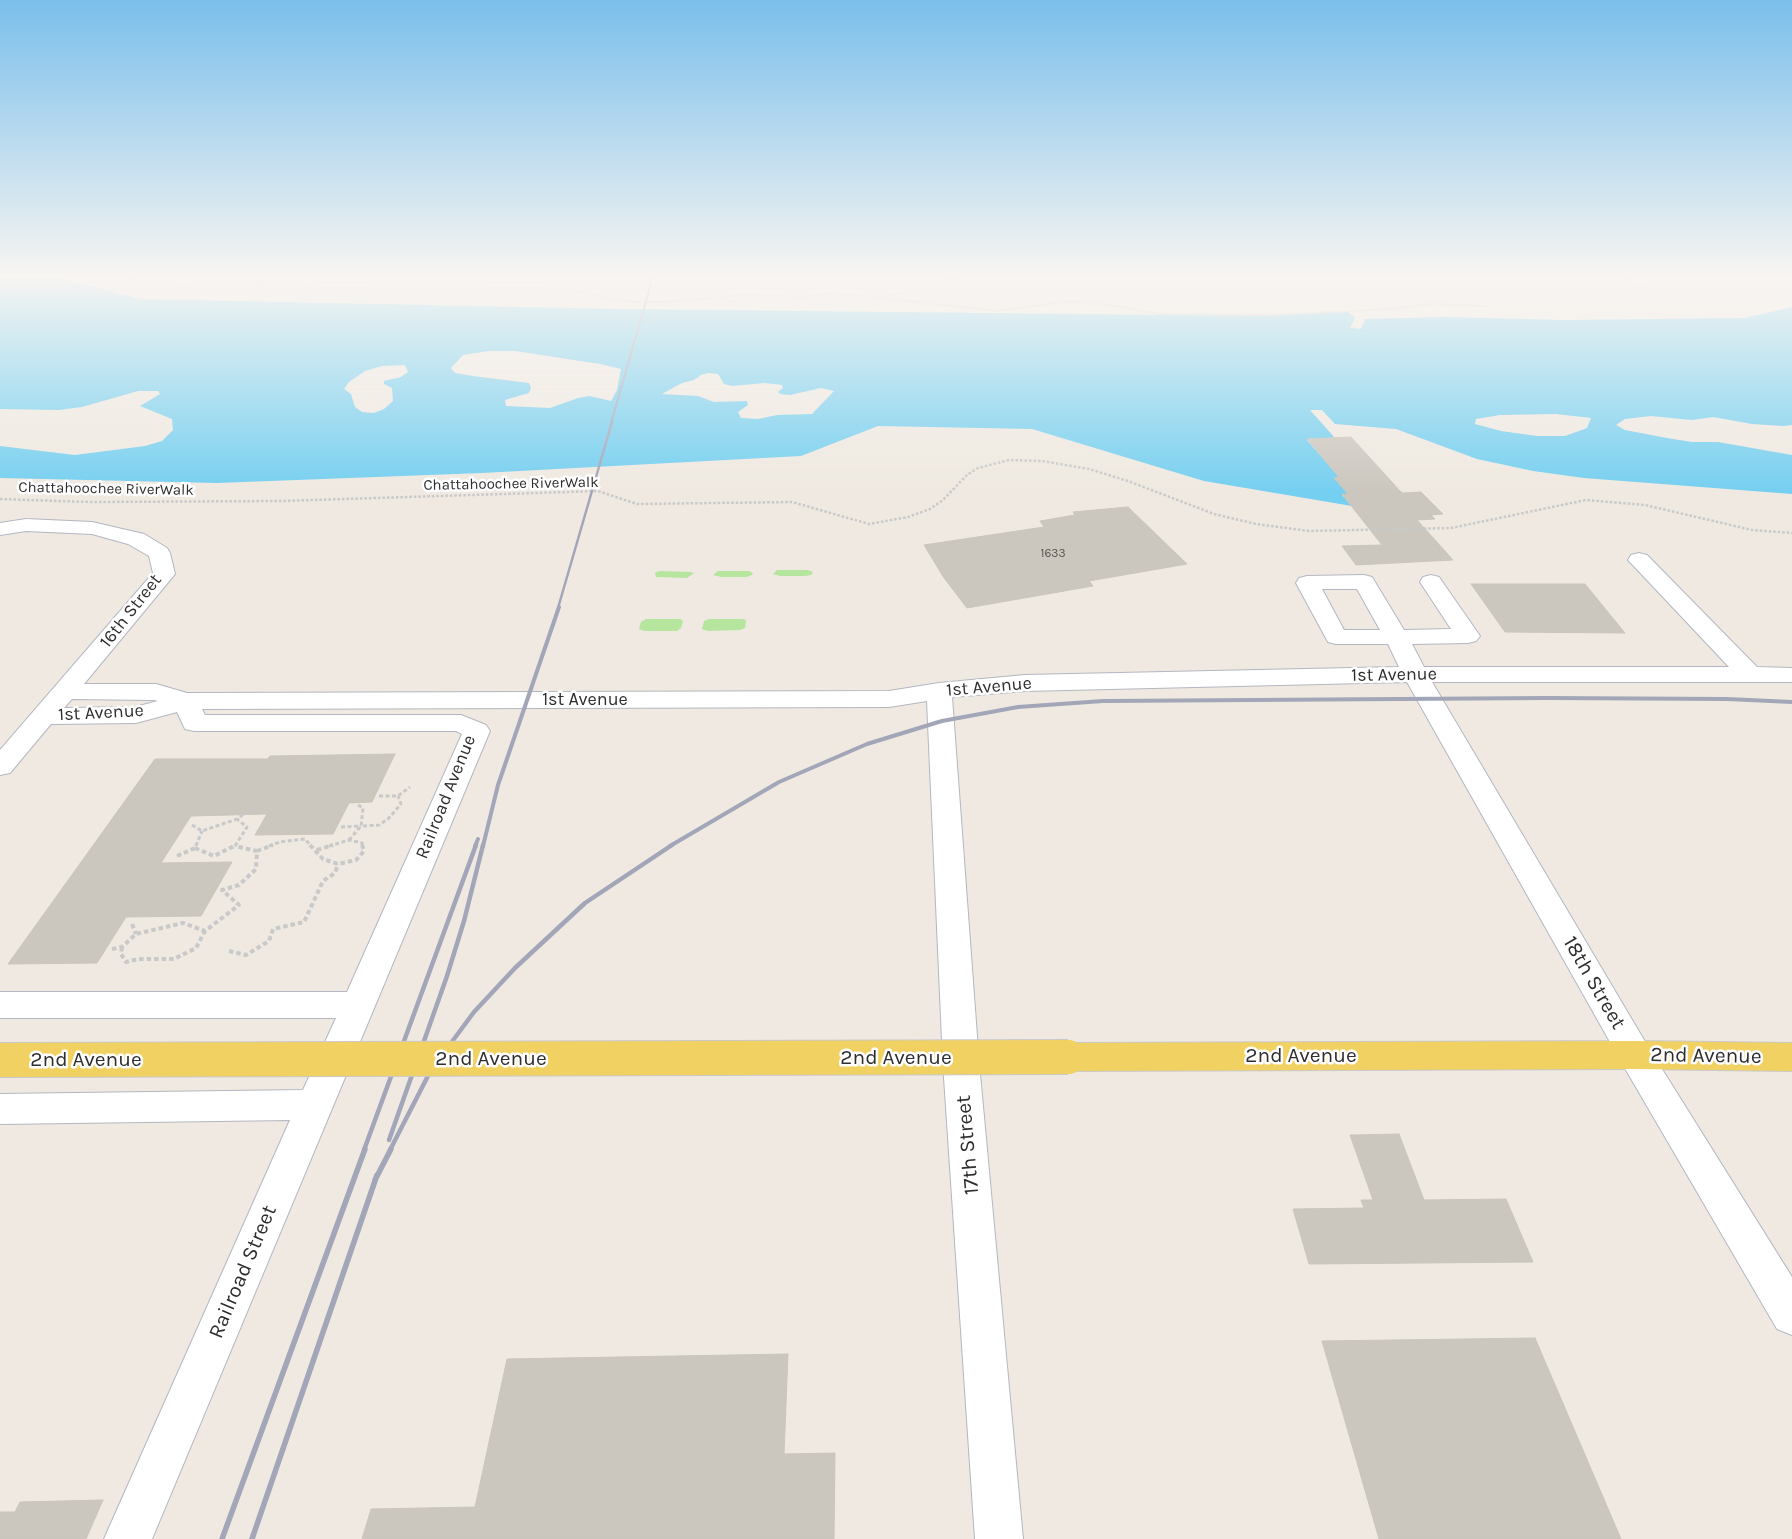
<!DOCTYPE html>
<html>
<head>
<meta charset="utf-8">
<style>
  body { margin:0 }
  canvas { display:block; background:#efe9e1 }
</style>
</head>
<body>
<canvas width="1792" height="1539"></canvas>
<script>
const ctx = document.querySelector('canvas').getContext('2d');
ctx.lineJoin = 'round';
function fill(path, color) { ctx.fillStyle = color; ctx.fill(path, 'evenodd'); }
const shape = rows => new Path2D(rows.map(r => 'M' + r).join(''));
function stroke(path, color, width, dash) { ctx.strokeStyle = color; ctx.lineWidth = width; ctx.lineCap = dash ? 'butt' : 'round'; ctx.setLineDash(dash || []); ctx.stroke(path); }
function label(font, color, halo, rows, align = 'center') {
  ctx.font = font + ' Karla,sans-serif'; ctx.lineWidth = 5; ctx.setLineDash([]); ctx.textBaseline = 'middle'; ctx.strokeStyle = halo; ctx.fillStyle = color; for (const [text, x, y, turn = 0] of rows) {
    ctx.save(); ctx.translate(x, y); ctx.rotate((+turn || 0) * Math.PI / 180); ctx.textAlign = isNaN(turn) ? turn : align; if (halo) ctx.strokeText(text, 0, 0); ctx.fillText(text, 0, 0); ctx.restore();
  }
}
fill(shape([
  [777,570,808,570,813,572,811,575,805,576,780,576,773,574],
  [659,571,690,572,694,573,687,578,656,577,655,573],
  [718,571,749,571,753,573,752,575,746,577,721,577,713,575],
  [646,619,680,619,683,621,681,628,677,631,644,631,639,629,641,622],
  [709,619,742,619,746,620,745,628,740,630,708,631,702,629,704,621]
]), '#b6e59e');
fill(shape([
  [0,277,54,277,141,299,618,309,1263,316,1348,312,1355,318,1350,328,1361,329,1365,319,1445,317,1563,320,1745,318,1792,307,1792,425,1783,426,1752,424,1713,417,1692,420,1651,416,1625,419,1616,425,1625,430,1667,438,1692,442,1718,442,1792,455,1792,494,1584,478,1533,471,1477,459,1396,429,1335,424,1322,410,1310,410,1335,438,1307,440,1339,477,1335,478,1348,494,1342,495,1352,506,1204,481,1032,429,878,426,801,456,482,473,217,483,0,478,0,446,75,455,145,446,162,441,173,430,172,419,140,406,160,394,158,391,138,391,82,407,59,410,0,409],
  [488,351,515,351,600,364,621,369,617,390,611,401,590,396,578,398,550,408,506,406,505,400,529,393,531,388,529,383,473,376,455,373,451,368,463,355],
  [405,365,408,372,401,377,384,381,384,384,392,388,393,401,384,409,374,413,362,412,355,407,351,394,344,389,349,382,365,371,382,366],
  [708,373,718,374,724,384,732,386,765,383,782,385,783,388,778,392,780,394,790,395,821,388,834,391,812,414,777,415,758,419,741,418,738,412,748,405,747,401,714,402,698,396,662,394,682,383,694,380,701,375],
  [1556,414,1591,418,1587,428,1565,436,1537,436,1501,431,1475,424,1476,419,1500,415]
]), '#75cff0');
const building = shape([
  [1351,437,1400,491,1403,493,1421,492,1443,514,1431,515,1435,519,1417,520,1453,560,1356,565,1342,546,1382,545,1342,494,1348,494,1334,478,1339,477,1307,439,1351,437],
  [1128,507,1187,564,1089,581,1093,586,967,608,944,578,924,545,1044,527,1040,521,1075,515,1073,512,1128,507],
  [1471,584,1585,584,1625,633,1505,632,1471,584],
  [395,754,372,802,349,803,333,834,255,835,267,814,191,816,161,863,232,862,201,916,126,917,97,963,8,964,155,759,268,759,270,756,395,754],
  [1399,1134,1424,1200,1506,1199,1533,1262,1309,1264,1293,1209,1364,1208,1361,1200,1373,1200,1350,1135,1399,1134],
  [1535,1338,1621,1539,1379,1539,1322,1341,1535,1338],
  [788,1354,784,1454,835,1453,834,1539,362,1539,371,1509,475,1507,507,1359,788,1354],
  [103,1500,86,1539,0,1539,0,1512,15,1512,20,1502,103,1500]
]);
fill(building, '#cbc7bf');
stroke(building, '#cbc5ba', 1);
const minor = shape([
  [1626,277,1642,277,1647,282,1645,285,1640,286,1635,285,1626,277],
  [26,519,92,522,144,534,167,548,170,553,175,574,84,684,156,684,187,693,889,691,939,683,1025,675,1399,667,1388,644,1336,644,1328,642,1296,583,1299,578,1307,576,1364,575,1372,577,1404,630,1451,629,1420,582,1423,577,1431,575,1439,577,1480,636,1476,641,1468,643,1412,644,1424,667,1729,667,1628,560,1631,555,1639,553,1647,555,1757,667,1792,668,1792,682,1432,682,1647,1045,1792,1277,1792,1335,1777,1329,1623,1065,1407,682,1025,691,952,697,979,1063,1023,1539,975,1539,943,1063,927,701,889,707,202,709,205,715,461,715,486,725,490,731,152,1539,104,1539,290,1120,0,1124,0,1094,303,1090,336,1018,0,1018,0,992,347,992,462,734,456,731,194,731,185,729,177,712,136,723,51,724,10,773,0,775,0,750,153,573,149,556,128,544,92,534,26,531,0,535,0,523,26,519],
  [1322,589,1357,589,1380,630,1344,630,1322,589],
  [72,699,154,700,158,701,135,707,64,708,72,699]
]);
const major = shape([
  [1635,1041,1792,1043,1792,1071,1635,1069,1068,1071,1056,1067,1050,1057,1056,1047,1068,1043,1635,1041]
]);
stroke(minor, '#b4b7c1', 2);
stroke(major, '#c9c9c9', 2);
stroke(shape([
  [128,277,156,284,192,287,236,285,410,289,541,288,585,292,616,300,635,302,666,302,744,295,801,297,829,294,854,295,996,311,1071,301,1111,305,1158,314,1268,315,1391,309,1431,304,1485,306],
  [149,282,162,277],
  [881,298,959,277]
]), '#c9c9c9', 2, [2, 1]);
stroke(shape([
  [0,499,90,502,281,501,598,491,637,504,792,502,869,524,908,517,930,509,943,500,967,475,978,468,1009,460,1042,461,1089,469,1128,481,1214,514,1256,524,1309,531,1451,528,1586,500,1645,505,1752,530,1792,533]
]), '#c9c9c9', 2.5, [2.5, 2]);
stroke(shape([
  [379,796,398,796,410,787],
  [358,805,363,808,361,826,379,825,388,819,401,804,398,796],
  [192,825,202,831,237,819,252,808],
  [341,827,361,826],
  [349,840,361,826],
  [196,846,202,831],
  [235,846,247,827,237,819],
  [269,846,280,842,305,839,311,846],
  [329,846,349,840,362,843,363,846]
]), '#c9c9c9', 3, [4, 2.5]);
stroke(shape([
  [310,845,323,859,338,864,356,860,364,851,362,845],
  [195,848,214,856,236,845],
  [317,850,333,845],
  [257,851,273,845],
  [177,856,195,848,196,845],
  [132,924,136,934],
  [122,947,121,954,126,962,138,959,174,959,196,948,205,931],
  [112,949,122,947,136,934,183,923,205,931,239,905,222,890,239,885,256,869,257,851,235,846],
  [229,951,246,955,269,941,273,929,304,922,323,881,335,873,338,864]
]), '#c9c9c9', 4, [4.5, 3]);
fill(minor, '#fff');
fill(major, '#f2d163');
stroke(shape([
  [611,423,653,277]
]), '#a3a6b8', 2);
stroke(shape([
  [558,608,612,422]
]), '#a3a6b8', 2.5);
stroke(shape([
  [475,846,478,839],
  [483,846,498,785,559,607],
  [670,846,779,782,867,744,942,721,1018,707,1103,701,1547,698,1727,699,1792,702]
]), '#a3a6b8', 4);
stroke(shape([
  [389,1140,447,976,464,921,483,845],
  [364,1150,476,845],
  [390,1150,431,1070,474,1012,515,968,585,903,672,845]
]), '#a3a6b8', 4.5);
stroke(shape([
  [375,1180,391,1149],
  [222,1539,365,1149],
  [252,1539,377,1175]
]), '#a3a6b8', 5.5);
const majorBridge = shape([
  [0,1060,1068,1057]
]);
stroke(majorBridge, '#c9c9c9', 36, []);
stroke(majorBridge, '#f2d163', 34);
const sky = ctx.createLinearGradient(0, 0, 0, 492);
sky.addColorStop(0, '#7abfeb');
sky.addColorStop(0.56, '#f8f5f2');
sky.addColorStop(1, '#f8f5f200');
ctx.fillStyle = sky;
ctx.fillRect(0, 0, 1792, 492);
label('12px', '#555452', null, [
  ["1633",1053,554]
]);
label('15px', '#2e2e2e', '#fff', [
  ["Chattahoochee RiverWalk",511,484,-1],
  ["Chattahoochee RiverWalk",106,489,1]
]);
label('18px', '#2e2e2e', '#fff', [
  ["16th Street",131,611,-52],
  ["1st Avenue",1394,675,-1],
  ["1st Avenue",989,687,-5],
  ["1st Avenue",585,700],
  ["1st Avenue",101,713,-3],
  ["Railroad Avenue",446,797,-68]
]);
label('21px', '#2e2e2e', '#fff', [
  ["18th Street",1594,983,60],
  ["2nd Avenue",1301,1056],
  ["2nd Avenue",1706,1056,1],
  ["2nd Avenue",896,1058],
  ["2nd Avenue",491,1059],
  ["2nd Avenue",86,1060],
  ["17th Street",968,1145,-95],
  ["Railroad Street",243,1272,-67]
]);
</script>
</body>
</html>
